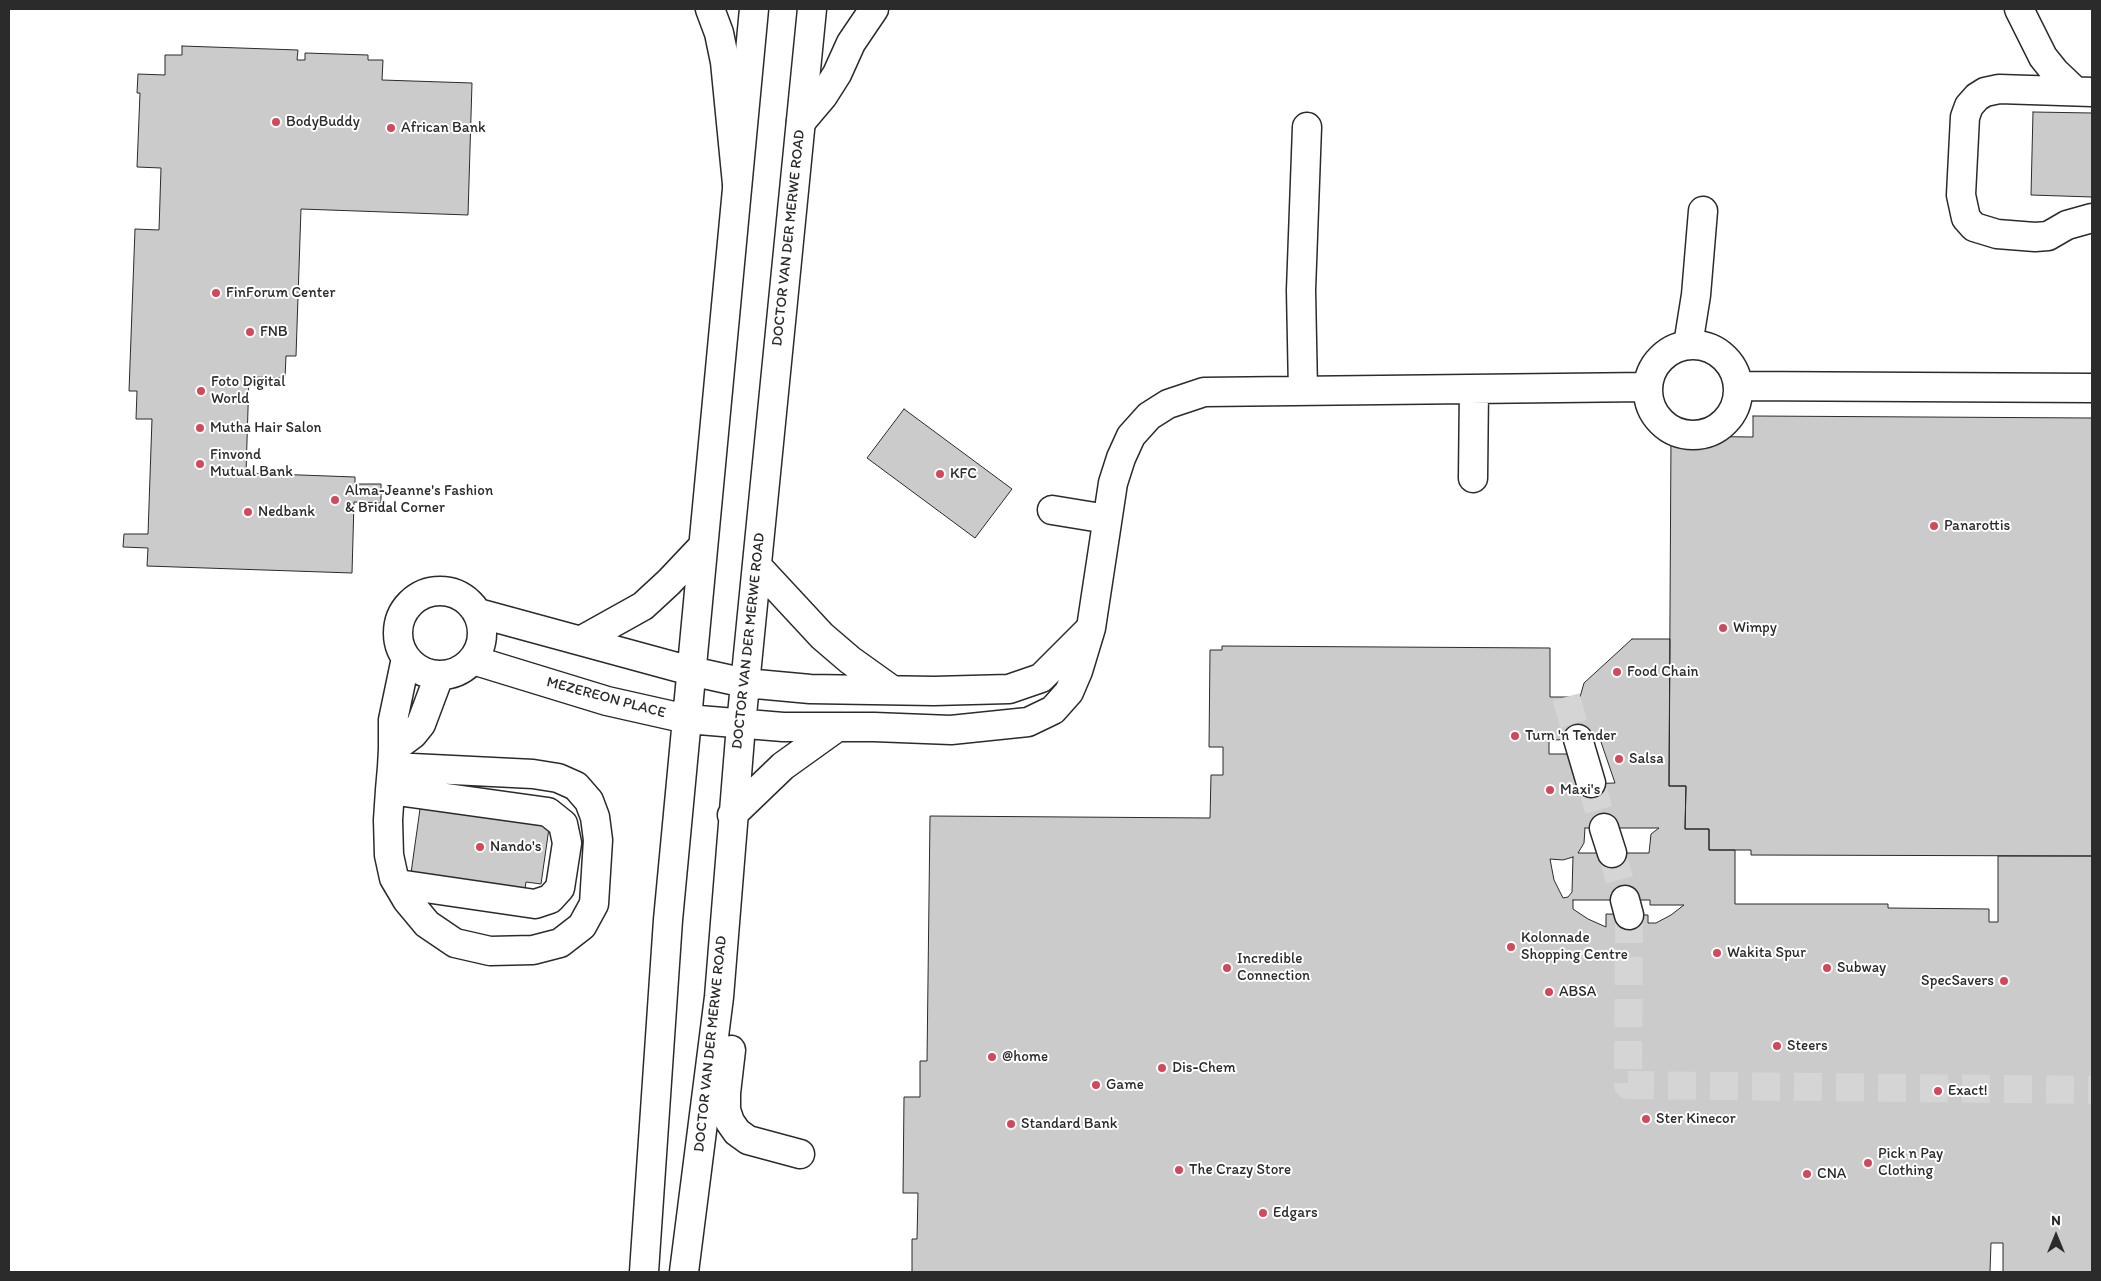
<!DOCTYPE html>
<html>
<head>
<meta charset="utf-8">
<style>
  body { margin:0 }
  #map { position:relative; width:2101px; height:1281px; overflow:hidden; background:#fff; font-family:Itim,sans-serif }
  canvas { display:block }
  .frame { position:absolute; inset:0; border:10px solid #2b2b2b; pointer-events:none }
  .north { position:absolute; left:2031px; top:1211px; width:50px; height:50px; -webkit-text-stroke:4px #fff; paint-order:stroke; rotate:0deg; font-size:14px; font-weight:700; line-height:20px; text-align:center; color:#2b2b2b }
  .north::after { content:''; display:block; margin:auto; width:18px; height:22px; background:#2b2b2b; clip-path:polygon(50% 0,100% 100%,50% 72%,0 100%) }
</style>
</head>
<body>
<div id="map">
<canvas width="2101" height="1281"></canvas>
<div class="frame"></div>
<div class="north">N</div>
</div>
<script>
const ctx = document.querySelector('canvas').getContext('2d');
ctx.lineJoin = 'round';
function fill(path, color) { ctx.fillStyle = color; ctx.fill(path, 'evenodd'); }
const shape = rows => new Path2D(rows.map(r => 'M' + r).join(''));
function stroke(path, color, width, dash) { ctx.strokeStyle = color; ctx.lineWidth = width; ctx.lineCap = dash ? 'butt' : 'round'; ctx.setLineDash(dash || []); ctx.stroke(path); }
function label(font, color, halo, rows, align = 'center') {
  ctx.font = font + ' Itim,sans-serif'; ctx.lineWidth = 4; ctx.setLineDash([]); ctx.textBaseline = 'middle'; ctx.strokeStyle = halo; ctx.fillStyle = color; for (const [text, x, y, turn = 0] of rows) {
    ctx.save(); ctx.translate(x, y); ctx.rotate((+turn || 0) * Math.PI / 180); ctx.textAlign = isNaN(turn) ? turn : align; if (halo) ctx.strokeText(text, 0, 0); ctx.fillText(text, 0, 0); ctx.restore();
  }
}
const building = shape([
  [182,46,298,50,297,60,305,60,305,53,368,55,368,60,383,60,382,80,472,83,468,215,301,209,296,356,286,356,285,378,249,377,246,473,355,477,355,484,381,484,381,503,354,502,352,573,147,566,148,548,123,547,124,534,148,534,152,419,136,419,137,391,129,391,135,229,159,230,161,168,137,167,140,93,137,93,138,74,165,75,165,55,182,55,182,46],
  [2033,112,2092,113,2092,197,2031,195,2033,112],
  [904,409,1012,489,975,538,867,458,904,409],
  [1753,416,2092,418,2092,856,1751,855,1751,850,1709,850,1709,829,1685,829,1686,786,1669,786,1671,436,1753,437,1753,416],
  [1632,639,1670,639,1669,786,1686,786,1685,829,1709,829,1709,850,1735,850,1735,904,1888,904,1888,908,1989,909,1989,922,1998,922,1998,856,2092,856,2092,1272,2003,1272,2003,1243,1991,1243,1990,1272,912,1272,912,1239,917,1239,918,1193,903,1193,904,1097,920,1097,920,1061,927,1061,930,816,1210,818,1211,775,1223,775,1223,747,1209,747,1210,650,1222,650,1222,646,1550,648,1550,697,1580,697,1584,683,1632,639],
  [1600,739,1615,783,1581,784,1572,754,1549,754,1549,740,1600,739],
  [1585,828,1659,828,1651,834,1649,853,1578,853,1584,843,1585,828],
  [1573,857,1572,892,1568,897,1563,898,1554,880,1550,859,1563,860,1573,857],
  [1573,900,1650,900,1650,905,1684,905,1671,915,1656,923,1648,923,1648,915,1606,914,1606,927,1588,919,1573,909,1573,900],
  [421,802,550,821,541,884,526,882,525,889,411,873,421,802]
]);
fill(building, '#cbcbcb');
stroke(building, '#2b2b2b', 1);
stroke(shape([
  [1566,697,1578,739],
  [1591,783,1604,828],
  [1612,853,1625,900],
  [1629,915,1628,1085,2092,1090]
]), '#d5d5d5', 28, [28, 14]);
const minor = shape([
  [2019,9,2043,57,2055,72,2075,91],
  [2092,92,1999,89,1985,92,1977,97,1969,106,1965,117,1961,195,1966,218,1974,227,1997,234,2035,237,2048,236,2067,225,2092,218],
  [1688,345,1696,295,1703,211],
  '1648 390a45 45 0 1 1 90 0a45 45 0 1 1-90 0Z',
  [1738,386,2092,388],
  [1303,391,1301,290,1307,127],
  [1473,478,1474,389],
  [1052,510,1107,519],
  [757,566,822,636,850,660,892,690],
  '398 633a42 42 0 1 1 84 0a42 42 0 1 1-84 0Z',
  [478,613,691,671,745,683,810,689,934,691,1009,689,1041,678,1088,631],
  [582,640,643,606,669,582,703,546],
  [473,660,607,701,687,719,783,727,874,727,951,730,1028,722,1053,710,1069,692,1078,671,1091,628,1113,483,1121,458,1131,436,1149,416,1168,404,1204,392,1647,387],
  [1578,739,1591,783],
  [393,749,413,734,421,724,439,676],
  [392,767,533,774,558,778,576,786,589,801,595,817,598,840,594,904,582,926,560,943,533,950,490,951,455,943,427,924,407,900,394,878,389,855,388,820,390,790,392,767,393,749,393,720,406,658],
  [390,790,548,812,563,824,567,843,560,888,550,899,535,904,398,884],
  [732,815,783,766,836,728],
  [1604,828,1612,853],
  [1625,900,1629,915],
  [731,1050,726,1093,726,1110,730,1122,737,1132,748,1140,800,1154],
  [644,1272,668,920,754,9],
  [684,1272,719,997,741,725,812,9]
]);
const major = shape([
  [710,9,719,33,725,62,737,184],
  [801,122,823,96,837,74,851,43,874,9]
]);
stroke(minor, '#2b2b2b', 31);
stroke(major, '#2b2b2b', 31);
stroke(minor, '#fff', 28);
stroke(major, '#fff', 28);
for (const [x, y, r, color] of [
  [276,122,5,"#d1495b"],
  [391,128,5,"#d1495b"],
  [216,293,5,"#d1495b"],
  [250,332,5,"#d1495b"],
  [201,391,5,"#d1495b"],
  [200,428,5,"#d1495b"],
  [200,464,5,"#d1495b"],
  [940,474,5,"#d1495b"],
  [335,500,5,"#d1495b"],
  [248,512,5,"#d1495b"],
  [1934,526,5,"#d1495b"],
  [1723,628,5,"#d1495b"],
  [1617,672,5,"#d1495b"],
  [1515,736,5,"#d1495b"],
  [1619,759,5,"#d1495b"],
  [1550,790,5,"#d1495b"],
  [480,847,5,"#d1495b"],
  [1511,947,5,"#d1495b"],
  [1717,953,5,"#d1495b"],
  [1227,968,5,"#d1495b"],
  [1827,968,5,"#d1495b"],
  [2004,981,5,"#d1495b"],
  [1549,992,5,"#d1495b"],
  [1777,1046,5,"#d1495b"],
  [992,1057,5,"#d1495b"],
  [1162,1068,5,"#d1495b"],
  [1096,1085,5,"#d1495b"],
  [1938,1091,5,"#d1495b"],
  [1646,1119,5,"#d1495b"],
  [1011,1124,5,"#d1495b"],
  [1868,1163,5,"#d1495b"],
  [1179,1170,5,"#d1495b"],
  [1807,1174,5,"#d1495b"],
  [1263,1213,5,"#d1495b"]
]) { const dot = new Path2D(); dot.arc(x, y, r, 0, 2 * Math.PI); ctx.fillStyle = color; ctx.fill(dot); stroke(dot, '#fff', 2); }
label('15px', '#2b2b2b', '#fff', [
  ["BodyBuddy",286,122],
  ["African Bank",401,128],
  ["FinForum Center",226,293],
  ["FNB",260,332],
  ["Foto Digital",211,382],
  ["World",211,399],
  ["Mutha Hair Salon",210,428],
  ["Finvond",210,455],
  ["Mutual Bank",210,472],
  ["KFC",950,474],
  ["Alma-Jeanne's Fashion",345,491],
  ["& Bridal Corner",345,508],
  ["Nedbank",258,512],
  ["Panarottis",1944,526],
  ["Wimpy",1733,628],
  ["Food Chain",1627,672],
  ["Turn 'n Tender",1525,736],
  ["Salsa",1629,759],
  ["Maxi's",1560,790],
  ["Nando's",490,847],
  ["Kolonnade",1521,938],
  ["Shopping Centre",1521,955],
  ["Wakita Spur",1727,953],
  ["Incredible",1237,959],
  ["Connection",1237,976],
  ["Subway",1837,968],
  ["SpecSavers",1994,981,"right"],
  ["ABSA",1559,992],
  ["Steers",1787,1046],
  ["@home",1002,1057],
  ["Dis-Chem",1172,1068],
  ["Game",1106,1085],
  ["Exact!",1948,1091],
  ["Ster Kinecor",1656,1119],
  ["Standard Bank",1021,1124],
  ["Pick n Pay",1878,1154],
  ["Clothing",1878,1171],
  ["The Crazy Store",1189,1170],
  ["CNA",1817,1174],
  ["Edgars",1273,1213]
], 'left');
label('15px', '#2b2b2b', '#fff', [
  ["DOCTOR VAN DER MERWE ROAD",789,238,-84],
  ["DOCTOR VAN DER MERWE ROAD",749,641,-84],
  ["MEZEREON PLACE",606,698,15],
  ["DOCTOR VAN DER MERWE ROAD",711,1044,-84]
]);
</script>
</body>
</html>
